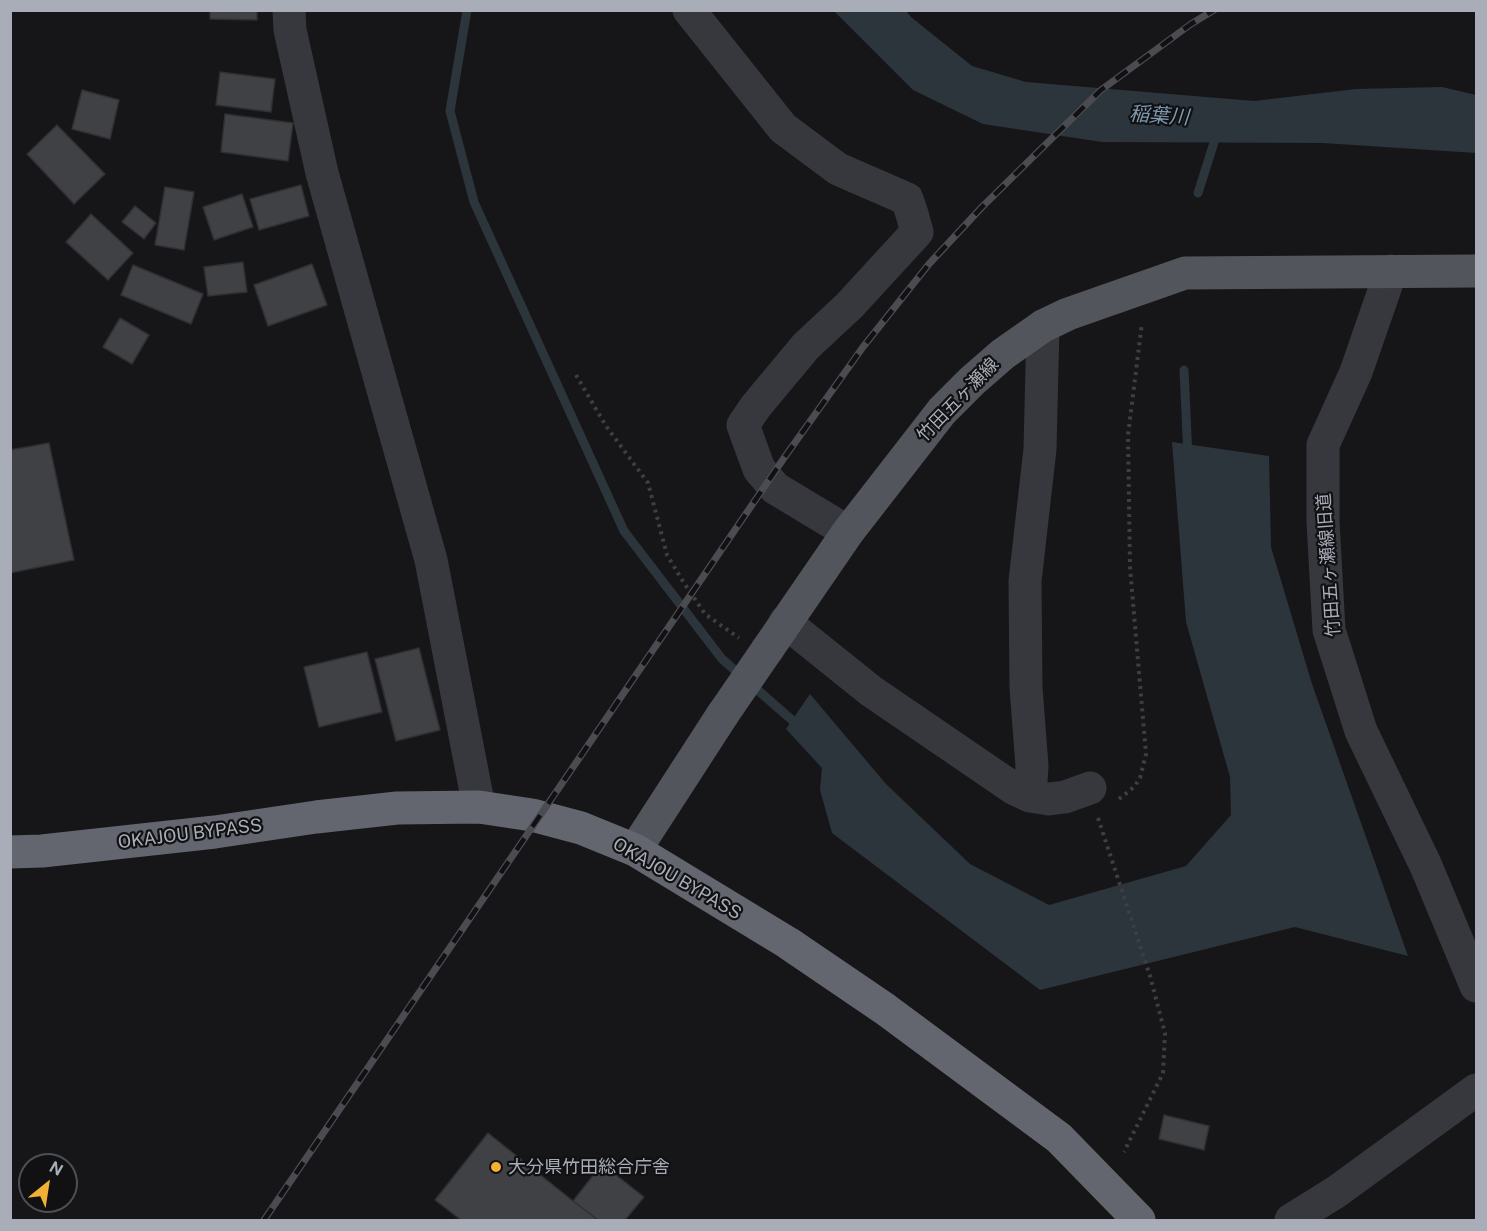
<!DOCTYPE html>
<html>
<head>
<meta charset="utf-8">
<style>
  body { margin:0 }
  #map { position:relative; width:1487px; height:1231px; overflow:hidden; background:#161618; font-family:"Public Sans",sans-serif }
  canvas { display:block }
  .frame { position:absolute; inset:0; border:12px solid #a8adb8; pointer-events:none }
  .north { position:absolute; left:18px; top:1153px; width:60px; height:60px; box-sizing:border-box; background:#111113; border:2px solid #4d4f55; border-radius:50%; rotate:30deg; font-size:16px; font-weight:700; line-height:24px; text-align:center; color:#a8adb8 }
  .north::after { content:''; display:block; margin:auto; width:21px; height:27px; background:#f2b134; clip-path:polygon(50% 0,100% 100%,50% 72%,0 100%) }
</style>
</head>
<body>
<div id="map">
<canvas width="1487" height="1231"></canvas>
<div class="frame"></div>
<div class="north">N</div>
</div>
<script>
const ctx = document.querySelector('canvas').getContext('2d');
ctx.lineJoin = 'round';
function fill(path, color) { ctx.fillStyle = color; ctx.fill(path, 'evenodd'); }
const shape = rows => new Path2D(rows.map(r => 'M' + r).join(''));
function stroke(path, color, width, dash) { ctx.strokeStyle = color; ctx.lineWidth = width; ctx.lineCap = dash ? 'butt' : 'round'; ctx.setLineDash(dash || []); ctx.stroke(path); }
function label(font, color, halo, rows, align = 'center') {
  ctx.font = font + ' "Public Sans","Noto Sans JP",sans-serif'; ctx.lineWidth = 4.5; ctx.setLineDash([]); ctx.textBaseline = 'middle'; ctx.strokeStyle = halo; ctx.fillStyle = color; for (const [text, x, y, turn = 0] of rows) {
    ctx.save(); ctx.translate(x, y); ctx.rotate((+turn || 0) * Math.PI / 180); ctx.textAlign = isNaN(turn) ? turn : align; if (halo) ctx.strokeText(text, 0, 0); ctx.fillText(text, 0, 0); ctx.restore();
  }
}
fill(shape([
  [834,11,906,11,911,17,972,66,1026,82,1254,101,1356,89,1442,87,1476,95,1476,153,1323,143,1102,142,983,124,913,90],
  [1172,442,1269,456,1271,547,1312,684,1408,956,1295,927,1040,990,832,833,820,790,822,768,786,729,810,694,886,784,970,864,1049,905,1186,866,1231,815,1230,777,1186,622]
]), '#2c353c');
stroke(shape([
  [467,10,450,111,474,202,624,531,722,659,800,727],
  [1198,193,1217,133],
  [1184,370,1188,457]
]), '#2c353c', 9);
const building = shape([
  [210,10,257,10,257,20,210,19,210,10],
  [220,72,275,79,271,112,216,105,220,72],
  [82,90,119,100,110,139,72,129,82,90],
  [225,114,293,123,288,161,221,152,225,114],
  [57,125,105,174,74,204,27,154,57,125],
  [301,185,309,216,259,230,250,199,301,185],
  [165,187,194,192,184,250,155,245,165,187],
  [242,194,253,227,214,240,203,207,242,194],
  [135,206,156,223,144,239,122,222,135,206],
  [91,214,133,253,108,280,66,242,91,214],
  [243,262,247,292,208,296,204,267,243,262],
  [312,264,327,305,268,326,254,285,312,264],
  [133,265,203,294,191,324,121,295,133,265],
  [120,318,149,335,132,364,103,347,120,318],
  [49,443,74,560,10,573,10,450,49,443],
  [419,648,440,730,396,741,375,659,419,648],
  [367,652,382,712,319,727,304,667,367,652],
  [1164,1115,1209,1126,1204,1150,1159,1139,1164,1115],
  [488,1133,573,1201,598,1220,461,1220,435,1200,488,1133],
  [602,1164,644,1197,625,1220,598,1220,573,1201,602,1164]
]);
fill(building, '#404145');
stroke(building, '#303034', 1.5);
stroke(shape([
  [576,375,606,426,648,483,667,555,684,583,705,614,739,638],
  [1119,799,1134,787,1140,778,1146,754,1130,567,1128,435,1142,323],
  [1098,818,1150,976,1165,1033,1163,1073,1124,1152]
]), '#3d3f44', 4, [3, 4.5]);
stroke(shape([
  [289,10,290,30,322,173,431,560,479,807],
  [689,10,783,128,838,169,907,199,912,214,917,232,849,306,806,346,756,406,743,425,759,469,775,488,848,532],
  [1391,271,1356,372,1323,445,1323,522,1329,630,1361,731,1426,866,1476,986],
  [785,622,871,691,1013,788,1030,796,1049,799,1065,797,1090,788],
  [1030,796,1032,766,1026,688,1025,581,1040,449,1043,326],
  [1291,1220,1336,1192,1476,1090]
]), '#37383d', 33);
stroke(shape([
  [767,650,848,532,942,411,972,381,1003,354,1043,326,1068,314,1185,273,1476,271],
  [635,850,723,714]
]), '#53555c', 33);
stroke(shape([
  [10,852,42,851,215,832,316,817,397,808,479,807,532,815,581,828,635,850,788,943,885,1009,1059,1138,1139,1220]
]), '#63666e', 33);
const rail = shape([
  [264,1220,784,458,863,347,929,264,982,207,1101,90,1191,24,1214,10]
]);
stroke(rail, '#4a4c52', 7);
stroke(rail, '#111113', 4.5, [14]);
stroke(shape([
  [723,714,767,650]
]), '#53555c', 33);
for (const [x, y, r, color] of [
  [496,1167,6,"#f2b134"]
]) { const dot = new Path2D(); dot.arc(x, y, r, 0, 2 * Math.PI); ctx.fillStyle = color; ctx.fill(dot); stroke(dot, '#111113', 2); }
label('18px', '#a8adb8', '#111113', [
  ["竹田五ヶ瀬線",958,400,-46],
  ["竹田五ヶ瀬線旧道",1329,565,-94],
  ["OKAJOU BYPASS",190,834,-7],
  ["OKAJOU BYPASS",677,879,30]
]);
label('18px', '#a8adb8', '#111113', [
  ["大分県竹田総合庁舎",508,1167]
], 'left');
label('italic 20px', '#7f9bb3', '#111113', [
  ["稲葉川",1159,116,4]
]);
</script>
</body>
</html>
